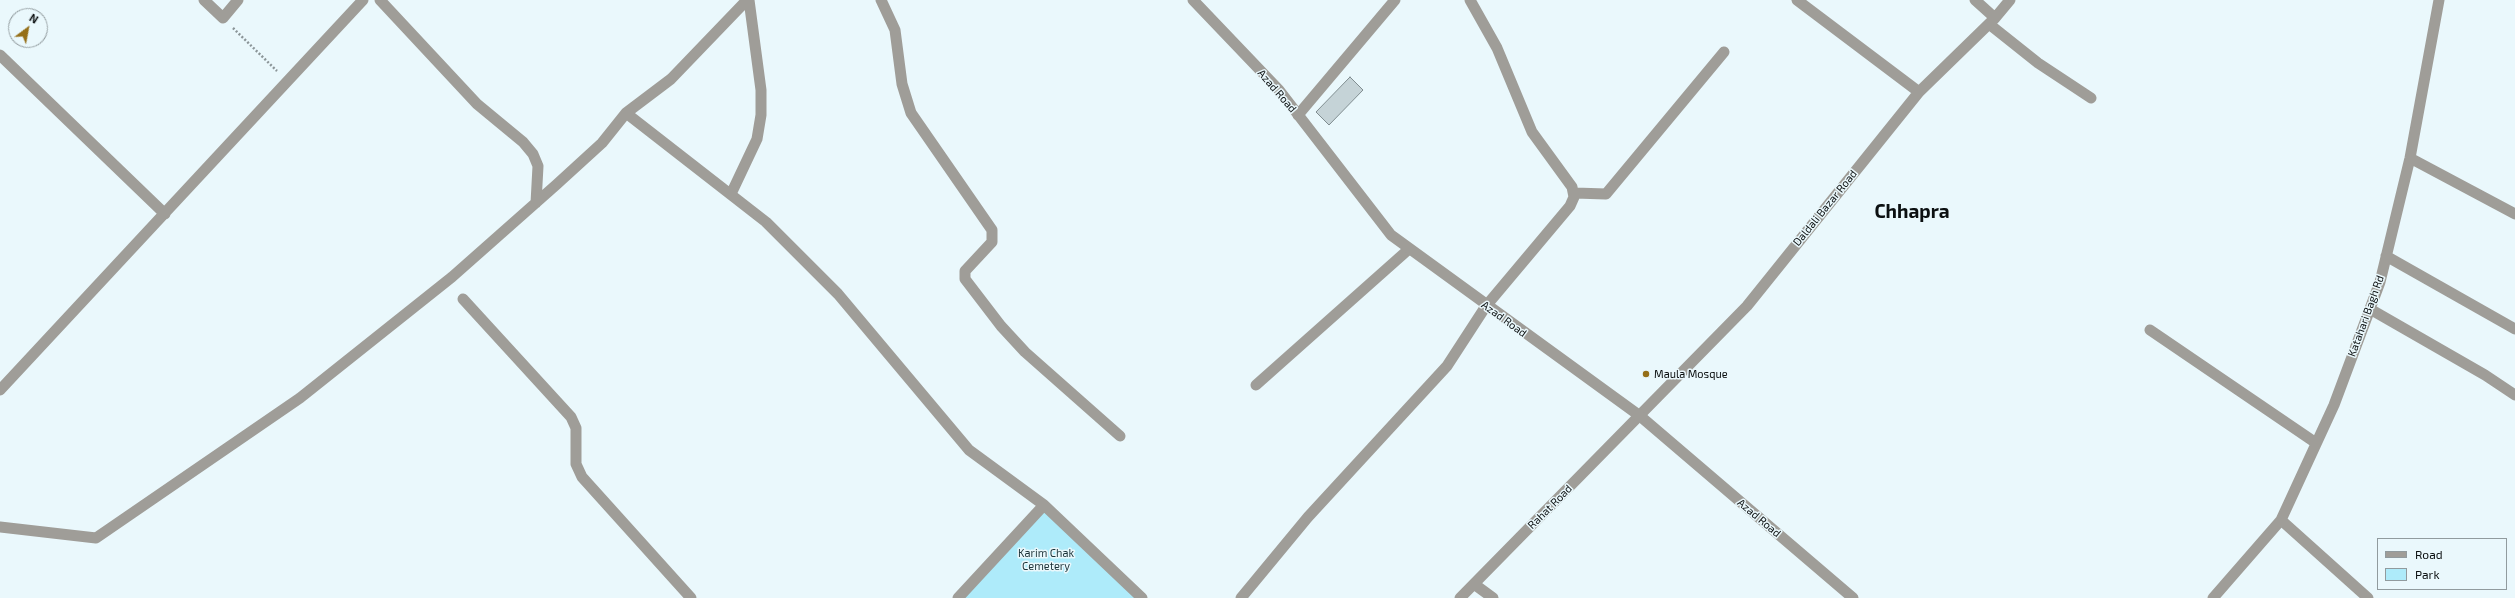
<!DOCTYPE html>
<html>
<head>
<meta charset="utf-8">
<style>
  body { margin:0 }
  #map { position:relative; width:2515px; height:598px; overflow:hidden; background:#eaf8fc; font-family:"Exo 2",sans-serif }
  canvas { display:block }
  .legend { position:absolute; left:2377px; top:538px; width:130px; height:52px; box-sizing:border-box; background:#eaf8fc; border:1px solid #919b9e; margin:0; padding:5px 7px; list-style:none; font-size:12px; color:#0c1011 }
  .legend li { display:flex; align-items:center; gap:8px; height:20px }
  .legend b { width:20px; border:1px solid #919b9e }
  .north { position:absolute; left:8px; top:8px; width:40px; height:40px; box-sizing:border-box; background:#eaf8fc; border:1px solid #919b9e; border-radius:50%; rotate:32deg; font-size:11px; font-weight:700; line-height:16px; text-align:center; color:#0c1011 }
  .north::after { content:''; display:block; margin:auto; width:14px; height:18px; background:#956f18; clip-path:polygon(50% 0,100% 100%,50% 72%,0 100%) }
</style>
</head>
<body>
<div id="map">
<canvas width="2515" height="598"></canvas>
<ul class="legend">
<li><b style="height:5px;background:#9f9d98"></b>Road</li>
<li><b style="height:11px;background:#aeebfa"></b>Park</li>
</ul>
<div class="north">N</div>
</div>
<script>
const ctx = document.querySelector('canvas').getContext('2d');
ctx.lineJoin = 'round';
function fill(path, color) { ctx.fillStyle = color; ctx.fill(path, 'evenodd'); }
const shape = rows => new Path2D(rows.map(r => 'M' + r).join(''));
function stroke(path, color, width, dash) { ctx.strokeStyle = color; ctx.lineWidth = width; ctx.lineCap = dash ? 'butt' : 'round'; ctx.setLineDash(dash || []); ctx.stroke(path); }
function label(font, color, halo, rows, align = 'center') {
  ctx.font = font + ' "Exo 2",sans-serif'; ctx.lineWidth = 3; ctx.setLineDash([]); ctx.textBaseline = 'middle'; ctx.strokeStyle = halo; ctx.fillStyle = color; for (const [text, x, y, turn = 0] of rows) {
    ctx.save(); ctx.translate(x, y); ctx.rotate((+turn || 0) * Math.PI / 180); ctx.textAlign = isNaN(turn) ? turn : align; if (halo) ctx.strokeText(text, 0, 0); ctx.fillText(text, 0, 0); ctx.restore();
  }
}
fill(shape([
  [1044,505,1142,598,957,598]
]), '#aeebfa');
const building = shape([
  [1350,77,1363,90,1329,125,1316,112,1350,77]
]);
fill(building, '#c5d3d7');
stroke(building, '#808d90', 1);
stroke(shape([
  [233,28,277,71]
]), '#8b9598', 2.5, [2, 2]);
stroke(shape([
  [204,0,223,18,238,0],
  [380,0,477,104,523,142,533,154,538,166,536,203],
  [881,0,895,30,902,84,911,113,992,230,992,242,965,271,965,279,1001,326,1025,352,1120,436],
  [1797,0,1919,92],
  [1975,0,1995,18],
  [1989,24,2038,63,2091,98],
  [0,55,165,214],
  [626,113,766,222,838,294,969,450,1044,505,1142,598],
  [1298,115,1395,0],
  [2410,158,2515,214],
  [1575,193,1606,194,1724,52],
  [731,194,757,139,761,115,761,90,749,0],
  [2386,256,2515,329],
  [463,299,571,417,576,428,576,464,582,477,691,598],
  [2370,309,2485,375,2515,395],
  [2150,330,2316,443],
  [1256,385,1409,249],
  [0,390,363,0],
  [2281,520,2368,598],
  [0,527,96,538,300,398,452,277,556,185,602,143,626,113,671,79,747,0],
  [1474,584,1493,598],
  [958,598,1044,505],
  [1241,598,1308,517,1447,366,1486,306,1570,206,1574,197,1572,187,1532,132,1497,48,1470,0],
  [1460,598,1747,306,1919,92,1995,18,2010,0],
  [2213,598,2281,520,2334,405,2380,282,2410,158,2439,0]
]), '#9f9d98', 11);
stroke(shape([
  [1193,0,1279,90,1391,235,1640,416,1853,598]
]), '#9f9d98', 11);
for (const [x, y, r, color] of [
  [1646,374,4,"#956f18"]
]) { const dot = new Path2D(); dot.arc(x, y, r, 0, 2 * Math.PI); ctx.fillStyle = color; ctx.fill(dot); stroke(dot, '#eaf8fc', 1.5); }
label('11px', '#0c1011', '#eaf8fc', [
  ["Azad Road",1277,91,49],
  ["Daldali Bazar Road",1825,208,-51],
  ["Katahari Bagh Rd",2366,316,-70],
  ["Azad Road",1504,319,36],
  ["Rahat Road",1550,507,-45],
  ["Azad Road",1759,518,40]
]);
label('11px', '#0c1011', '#eaf8fc', [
  ["Maula Mosque",1654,374]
], 'left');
label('11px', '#1d343a', '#eaf8fc', [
  ["Karim Chak",1046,553],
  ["Cemetery",1046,566]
]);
label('bold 19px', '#0c1011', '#eaf8fc', [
  ["Chhapra",1912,212]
]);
</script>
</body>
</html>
